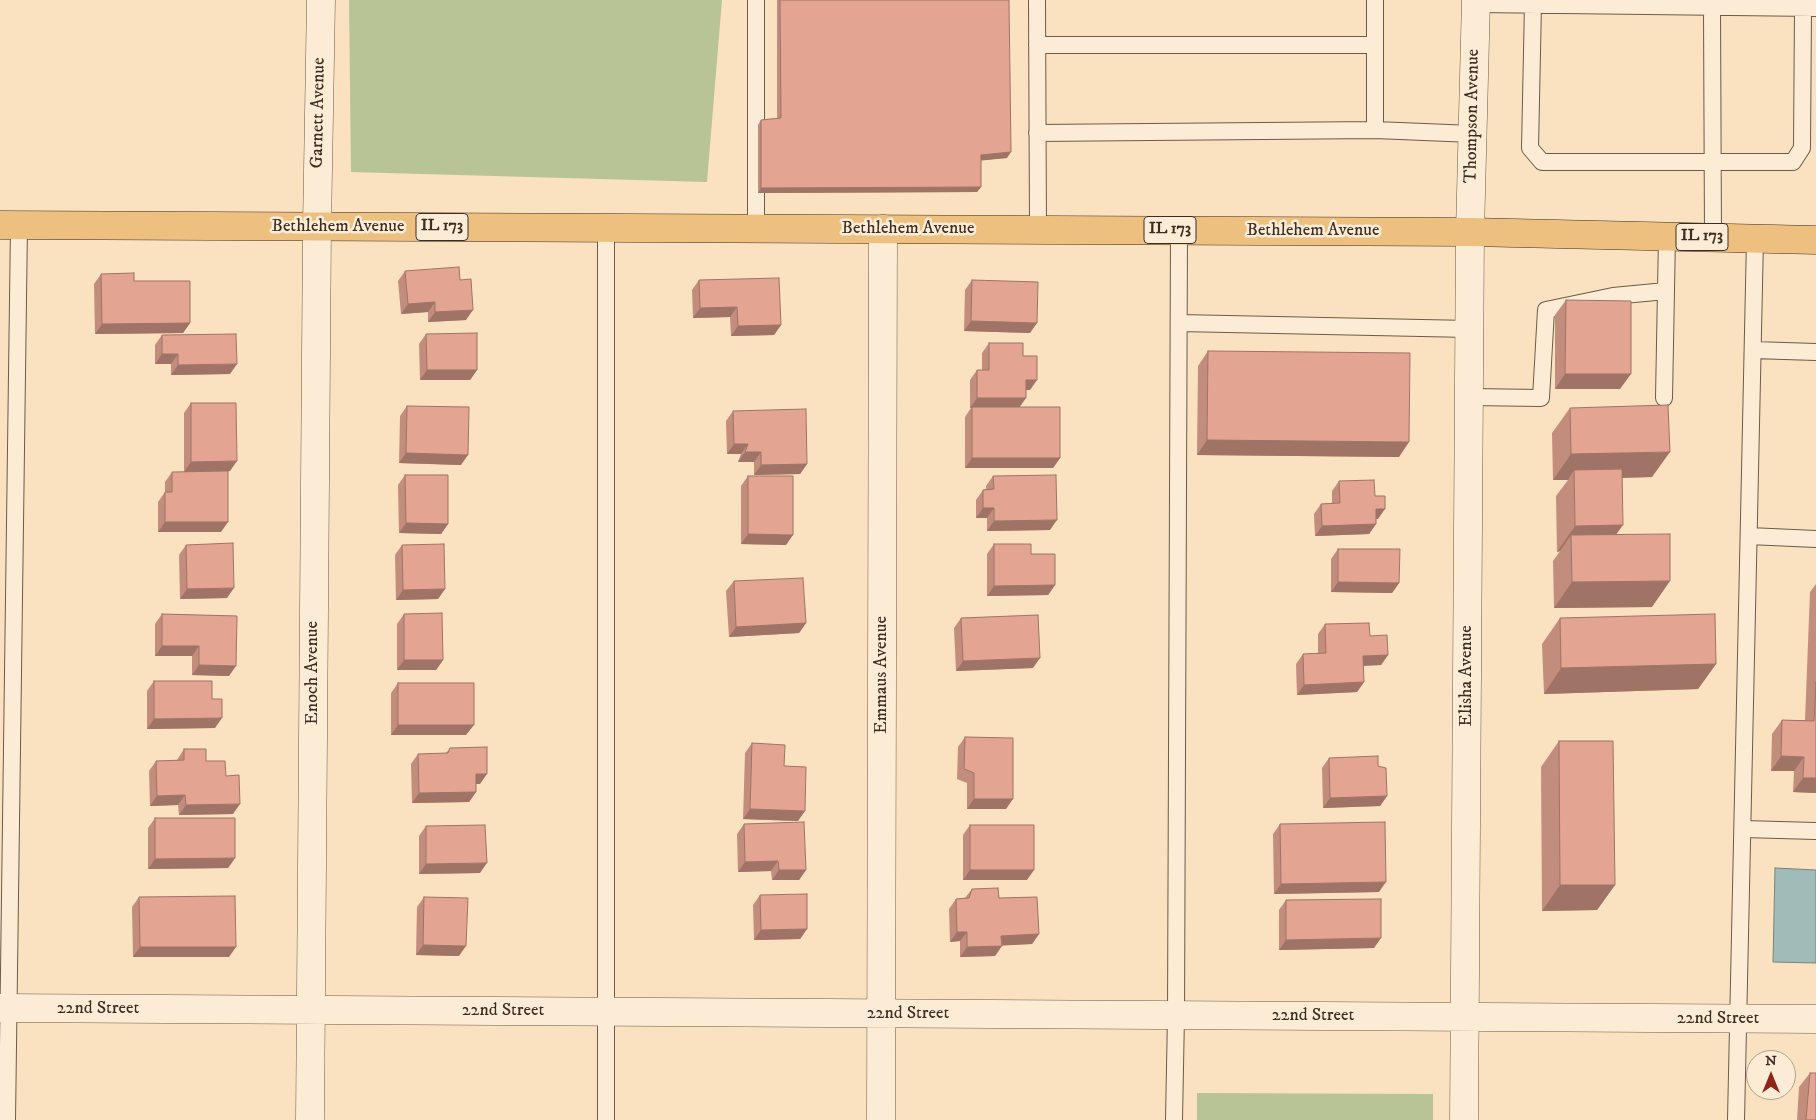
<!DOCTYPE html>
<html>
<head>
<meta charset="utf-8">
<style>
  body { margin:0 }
  #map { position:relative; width:1816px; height:1120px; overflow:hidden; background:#fae1bf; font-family:"IM FELL DW Pica",serif }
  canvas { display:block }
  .north { position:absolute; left:1746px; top:1050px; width:50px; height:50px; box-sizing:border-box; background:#fcecd5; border:1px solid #afa08e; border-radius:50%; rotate:0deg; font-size:14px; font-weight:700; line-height:20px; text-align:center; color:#3c2d23 }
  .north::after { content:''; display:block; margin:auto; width:18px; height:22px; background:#8f2418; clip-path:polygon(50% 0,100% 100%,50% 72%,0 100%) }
</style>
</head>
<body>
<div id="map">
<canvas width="1816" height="1120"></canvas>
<div class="north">N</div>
</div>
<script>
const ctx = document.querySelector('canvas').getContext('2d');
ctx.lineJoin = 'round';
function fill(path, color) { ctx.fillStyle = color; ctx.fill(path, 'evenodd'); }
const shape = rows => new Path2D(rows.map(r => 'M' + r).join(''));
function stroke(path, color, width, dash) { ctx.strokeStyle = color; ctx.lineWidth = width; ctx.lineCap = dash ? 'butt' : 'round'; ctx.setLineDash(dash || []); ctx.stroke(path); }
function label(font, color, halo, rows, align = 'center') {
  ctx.font = font + ' "IM FELL DW Pica",serif'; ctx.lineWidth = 5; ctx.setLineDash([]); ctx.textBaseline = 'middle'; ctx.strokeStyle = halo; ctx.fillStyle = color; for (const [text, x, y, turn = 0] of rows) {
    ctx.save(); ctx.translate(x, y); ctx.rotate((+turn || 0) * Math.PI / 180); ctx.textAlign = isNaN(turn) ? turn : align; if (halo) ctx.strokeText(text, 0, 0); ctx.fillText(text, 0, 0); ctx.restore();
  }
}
fill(shape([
  [349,0,722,0,707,182,351,172],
  [1197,1093,1433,1094,1433,1120,1197,1120]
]), '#b9c496');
const water = shape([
  [1775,868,1816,870,1816,963,1773,962,1775,868]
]);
fill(water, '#9fbcb8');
stroke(water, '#77837c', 1);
const lane = shape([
  [756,0,756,229],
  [1037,0,1038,230],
  [1476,4,1816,8],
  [1533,4,1530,148,1542,162,1793,162,1802,148,1803,8],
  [1712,7,1713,238],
  [1037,45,1375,45,1375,0],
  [1375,45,1375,130,1473,134],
  [1037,133,1375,130],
  [606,228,606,1120],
  [1179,323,1470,329],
  [1753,350,1816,352],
  [1469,397,1541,398,1546,310,1613,296,1666,291],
  [1664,398,1667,236],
  [1749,536,1816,539],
  [1743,829,1816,831],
  [7,1120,19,225],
  [1174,1120,1176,1015,1179,230],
  [1736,1120,1755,239]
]);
const street = shape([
  [0,1008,1816,1019],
  [310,1120,317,227,321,0],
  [881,1120,883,229],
  [1464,1120,1470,232,1476,0]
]);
const primary = shape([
  [0,225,1470,232,1816,240]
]);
stroke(lane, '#6c5a4a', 18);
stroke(street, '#6c5a4a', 29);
stroke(primary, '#3c2d23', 29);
stroke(lane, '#fcecd5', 16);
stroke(street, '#fcecd5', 28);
stroke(primary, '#edc080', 28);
fill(shape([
  [777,0,1009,0,1007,158,981,160,981,187,977,192,758,193,758,125,761,120,777,118],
  [405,271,460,280,466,320,428,322,428,312,401,314,398,281],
  [101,274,134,281,190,323,183,333,95,334,94,284],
  [699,280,781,325,774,335,731,336,730,317,693,318,692,290],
  [972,280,1030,333,964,331,965,290],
  [1566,300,1620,389,1555,389,1555,315],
  [426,334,477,370,470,380,420,380,419,344],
  [162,335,230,374,171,375,171,364,155,364,155,345],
  [989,343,1023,356,1030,390,1026,390,1019,407,1060,458,1053,468,965,468,965,417,971,408,970,408,970,380,977,370,982,370,982,353],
  [1208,351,1399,457,1197,455,1198,366],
  [191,403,230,471,184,472,184,413],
  [407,406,461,465,399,463,400,416],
  [1570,408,1652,477,1622,478,1616,535,1652,607,1554,608,1553,561,1560,551,1557,552,1556,496,1568,480,1553,480,1552,433],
  [733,411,807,464,800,474,754,475,754,462,738,462,741,454,727,454,726,421],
  [172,472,221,532,158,532,158,502,165,492,165,482],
  [405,475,448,524,441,534,399,533,398,485],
  [748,476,786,545,741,544,741,486],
  [993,476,1050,530,987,531,987,518,976,518,976,500,983,490,986,489,986,486],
  [1339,481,1375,496,1378,519,1376,519,1376,524,1369,534,1315,536,1314,514,1321,504,1332,503,1332,491],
  [994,544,1031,554,1055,585,1048,595,987,596,987,554],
  [186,545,227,598,180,599,179,555],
  [402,545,445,589,438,599,396,600,395,555],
  [1338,549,1399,583,1392,593,1331,592,1331,559],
  [734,581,806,623,799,633,729,637,726,591],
  [1816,584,1816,793,1793,792,1794,771,1771,771,1772,734,1782,720,1805,720,1810,592],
  [162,614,237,616,229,676,192,675,192,656,155,656,155,624],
  [404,614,443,660,436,670,397,670,397,624],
  [961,618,1033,668,956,671,954,628],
  [1560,618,1716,664,1698,689,1544,694,1542,644],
  [1325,624,1370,636,1388,655,1381,665,1363,666,1364,682,1357,692,1297,695,1296,664,1303,654,1318,653,1318,634],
  [154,681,212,699,215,728,147,729,147,691],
  [398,683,466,735,391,735,391,693],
  [965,737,1006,809,967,809,967,783,957,779,958,747],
  [1559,741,1615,885,1597,910,1542,911,1541,767],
  [752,743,784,766,798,821,743,819,745,753],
  [450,748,480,784,476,784,476,792,469,802,412,803,411,764,418,754,446,753],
  [184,749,206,761,233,814,179,815,178,805,150,806,149,771,156,761,177,760],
  [1329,758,1378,766,1387,796,1380,806,1323,808,1322,768],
  [155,818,235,858,228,868,148,869,148,828],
  [744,824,806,870,799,880,772,880,771,871,738,872,737,834],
  [1280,824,1379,892,1274,894,1273,834],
  [970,825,1027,880,963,880,963,835],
  [426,826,480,873,419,874,419,836],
  [972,889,999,898,1039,934,1032,944,1002,945,995,956,960,957,960,941,950,942,949,909,956,899,965,898],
  [760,895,807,929,800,939,754,940,753,905],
  [139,897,229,957,133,957,132,907],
  [424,897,459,956,416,955,417,907],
  [1286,900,1374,948,1279,950,1279,910],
  [1810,1073,1816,1120,1797,1120,1799,1087]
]), '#c38d7e');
fill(shape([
  [1011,152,1007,158,977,161,981,155],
  [981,187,977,192,758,193,761,188],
  [435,302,428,312,401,314,408,304],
  [737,307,730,317,693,318,700,308],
  [473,310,466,320,428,322,435,312],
  [971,321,1037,323,1030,333,964,331],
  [190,323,183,333,95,334,102,324],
  [781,325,774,335,731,336,738,326],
  [162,354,178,354,171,364,155,364],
  [237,364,230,374,171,375,178,365],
  [427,370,477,370,470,380,420,380],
  [1565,374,1631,374,1620,389,1555,389],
  [1026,380,1037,380,1030,390,1019,390],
  [977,398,1026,398,1019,408,972,407,970,408],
  [1207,440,1409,442,1399,457,1197,455],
  [734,444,748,444,741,454,727,454],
  [745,452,761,452,754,462,738,462],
  [1670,452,1652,477,1574,479,1574,470,1568,480,1553,480,1571,454],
  [406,453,468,455,461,465,399,463],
  [972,458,1060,458,1053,468,965,468],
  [237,461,230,471,184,472,191,462],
  [807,464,800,474,754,475,761,465],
  [983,508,994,508,987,518,976,518],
  [1376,509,1385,509,1378,519,1369,519],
  [1057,520,1050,530,987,531,994,521],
  [165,522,228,522,221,532,158,532],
  [406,523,448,524,441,534,399,533],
  [1376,524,1369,534,1315,536,1322,526],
  [1623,525,1605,550,1571,535,1560,551,1557,552,1575,526],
  [748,534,793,535,786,545,741,544],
  [1670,581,1652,607,1554,608,1572,582],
  [1338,582,1399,583,1392,593,1331,592],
  [1055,585,1048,595,987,596,994,586],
  [234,588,227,598,180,599,187,589],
  [445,589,438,599,396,600,403,590],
  [806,623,799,633,729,637,736,627],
  [162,646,199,646,192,656,155,656],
  [1388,655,1381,665,1356,666,1363,656],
  [1040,658,1033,668,956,671,963,661],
  [404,660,443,660,436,670,397,670],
  [1716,664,1698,689,1544,694,1561,668],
  [199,665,236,666,229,676,192,675],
  [1364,682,1357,692,1297,695,1304,685],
  [222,718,215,728,147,729,154,719],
  [398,725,474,725,466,735,391,735],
  [1781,756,1804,757,1794,771,1771,771],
  [476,774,487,774,480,784,469,784],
  [1803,778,1816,778,1816,793,1793,792],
  [476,792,469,802,412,803,419,793],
  [185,795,178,805,150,806,157,796],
  [1387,796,1380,806,1323,808,1330,798],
  [974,799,1013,799,1006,809,967,809],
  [240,804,233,814,179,815,186,805],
  [750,809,805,811,798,821,743,819],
  [235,858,228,868,148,869,155,859],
  [778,861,771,871,738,872,745,862],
  [487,863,480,873,419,874,426,864],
  [779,870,806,870,799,880,772,880],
  [970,870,1034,870,1027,880,963,880],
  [1386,882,1379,892,1274,894,1281,884],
  [1560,885,1615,885,1597,910,1542,911],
  [807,929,800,939,754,940,761,930],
  [957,932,967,932,960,941,950,942],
  [1039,934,1032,944,994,946,1001,936],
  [1381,938,1374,948,1279,950,1286,940],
  [423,945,466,946,459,956,416,955],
  [1002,946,995,956,960,957,967,947],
  [140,947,236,947,229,957,133,957]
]), '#9f7366');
const building = shape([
  [780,0,1009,0,1011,152,981,155,981,187,761,188,761,120,781,118,780,0],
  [459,267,460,280,471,279,473,310,435,312,435,302,408,304,405,271,459,267],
  [134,273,134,281,190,281,190,323,102,324,101,274,134,273],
  [779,278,781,325,738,326,737,307,700,308,699,280,779,278],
  [972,280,1038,282,1037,323,971,321,972,280],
  [1566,300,1631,301,1631,374,1565,374,1566,300],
  [477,333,477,370,427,370,426,334,477,333],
  [236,334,237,364,178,365,178,354,162,354,162,335,236,334],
  [989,343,1023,343,1023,356,1037,356,1037,380,1026,380,1026,398,977,398,977,370,989,370,989,343],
  [1208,351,1410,353,1409,442,1207,440,1208,351],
  [191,403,236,403,237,461,191,462,191,403],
  [1668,405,1670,452,1571,454,1570,408,1668,405],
  [407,406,469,407,468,455,406,453,407,406],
  [972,407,1060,407,1060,458,972,458,972,407],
  [806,409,807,464,761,465,761,452,745,452,748,444,734,444,733,411,806,409],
  [1622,469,1623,525,1575,526,1574,470,1622,469],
  [228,471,228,522,165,522,165,492,172,492,172,472,228,471],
  [405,475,448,475,448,524,406,523,405,475],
  [1056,475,1057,520,994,521,994,508,983,508,983,490,994,489,993,476,1056,475],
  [748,476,793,476,793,535,748,534,748,476],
  [1374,480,1375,496,1385,496,1385,509,1376,509,1376,524,1322,526,1321,504,1340,503,1339,481,1374,480],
  [1670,534,1670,581,1572,582,1571,535,1670,534],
  [233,543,234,588,187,589,186,545,233,543],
  [444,544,445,589,403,590,402,545,444,544],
  [994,544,1031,544,1031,554,1055,554,1055,585,994,586,994,544],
  [1338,549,1400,549,1399,583,1338,582,1338,549],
  [803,578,806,623,736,627,734,581,803,578],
  [442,613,443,660,404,660,404,614,442,613],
  [162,614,237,616,236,666,199,665,199,646,162,646,162,614],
  [1715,614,1716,664,1561,668,1560,618,1715,614],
  [1038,615,1040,658,963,661,961,618,1038,615],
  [1369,623,1370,636,1387,635,1388,655,1363,656,1364,682,1304,685,1303,654,1326,653,1325,624,1369,623],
  [154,681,212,681,212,699,222,699,222,718,154,719,154,681],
  [1816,682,1816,778,1803,778,1804,757,1781,756,1782,720,1814,721,1816,682],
  [398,683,474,683,474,725,398,725,398,683],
  [965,737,1013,738,1013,799,974,799,974,773,964,769,965,737],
  [1559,741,1613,741,1615,885,1560,885,1559,741],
  [752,743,785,745,784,766,806,767,805,811,750,809,752,743],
  [487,747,487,774,476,774,476,792,419,793,418,754,448,753,450,748,487,747],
  [184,749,206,749,206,761,225,761,226,776,239,775,240,804,186,805,185,795,157,796,156,761,184,760,184,749],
  [1378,756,1378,766,1386,768,1387,796,1330,798,1329,758,1378,756],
  [155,818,235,818,235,858,155,859,155,818],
  [804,822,806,870,779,870,778,861,745,862,744,824,804,822],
  [1385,822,1386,882,1281,884,1280,824,1385,822],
  [485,825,487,863,426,864,426,826,485,825],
  [970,825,1034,825,1034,870,970,870,970,825],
  [998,888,999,898,1037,897,1039,934,1001,936,1002,946,967,947,967,932,957,932,956,899,969,898,972,889,998,888],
  [807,894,807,929,761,930,760,895,807,894],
  [235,896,236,947,140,947,139,897,235,896],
  [424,897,468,898,466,946,423,945,424,897],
  [1381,899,1381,938,1286,940,1286,900,1381,899],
  [1810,1073,1816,1073,1816,1120,1806,1120,1810,1073]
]);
fill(building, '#e3a492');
stroke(building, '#9f7366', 1);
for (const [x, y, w] of [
  [442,227,52],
  [1170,230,52],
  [1702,237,52]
]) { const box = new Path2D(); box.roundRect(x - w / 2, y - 13.5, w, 27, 4); ctx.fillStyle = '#fcecd5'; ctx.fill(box); stroke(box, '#3c2d23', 1); }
label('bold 16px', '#3c2d23', null, [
  ["IL 173",442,227],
  ["IL 173",1170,230],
  ["IL 173",1702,237]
]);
label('18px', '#3c2d23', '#fcecd5', [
  ["Garnett Avenue",319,113,-89],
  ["Thompson Avenue",1473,116,-89],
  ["Bethlehem Avenue",338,227],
  ["Bethlehem Avenue",908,229],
  ["Bethlehem Avenue",1313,231],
  ["Enoch Avenue",313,673,-90],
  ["Emmaus Avenue",882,675,-90],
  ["Elisha Avenue",1467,676,-90],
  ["22nd Street",98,1009],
  ["22nd Street",503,1011],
  ["22nd Street",908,1014],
  ["22nd Street",1313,1016],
  ["22nd Street",1718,1019]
]);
</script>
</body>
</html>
